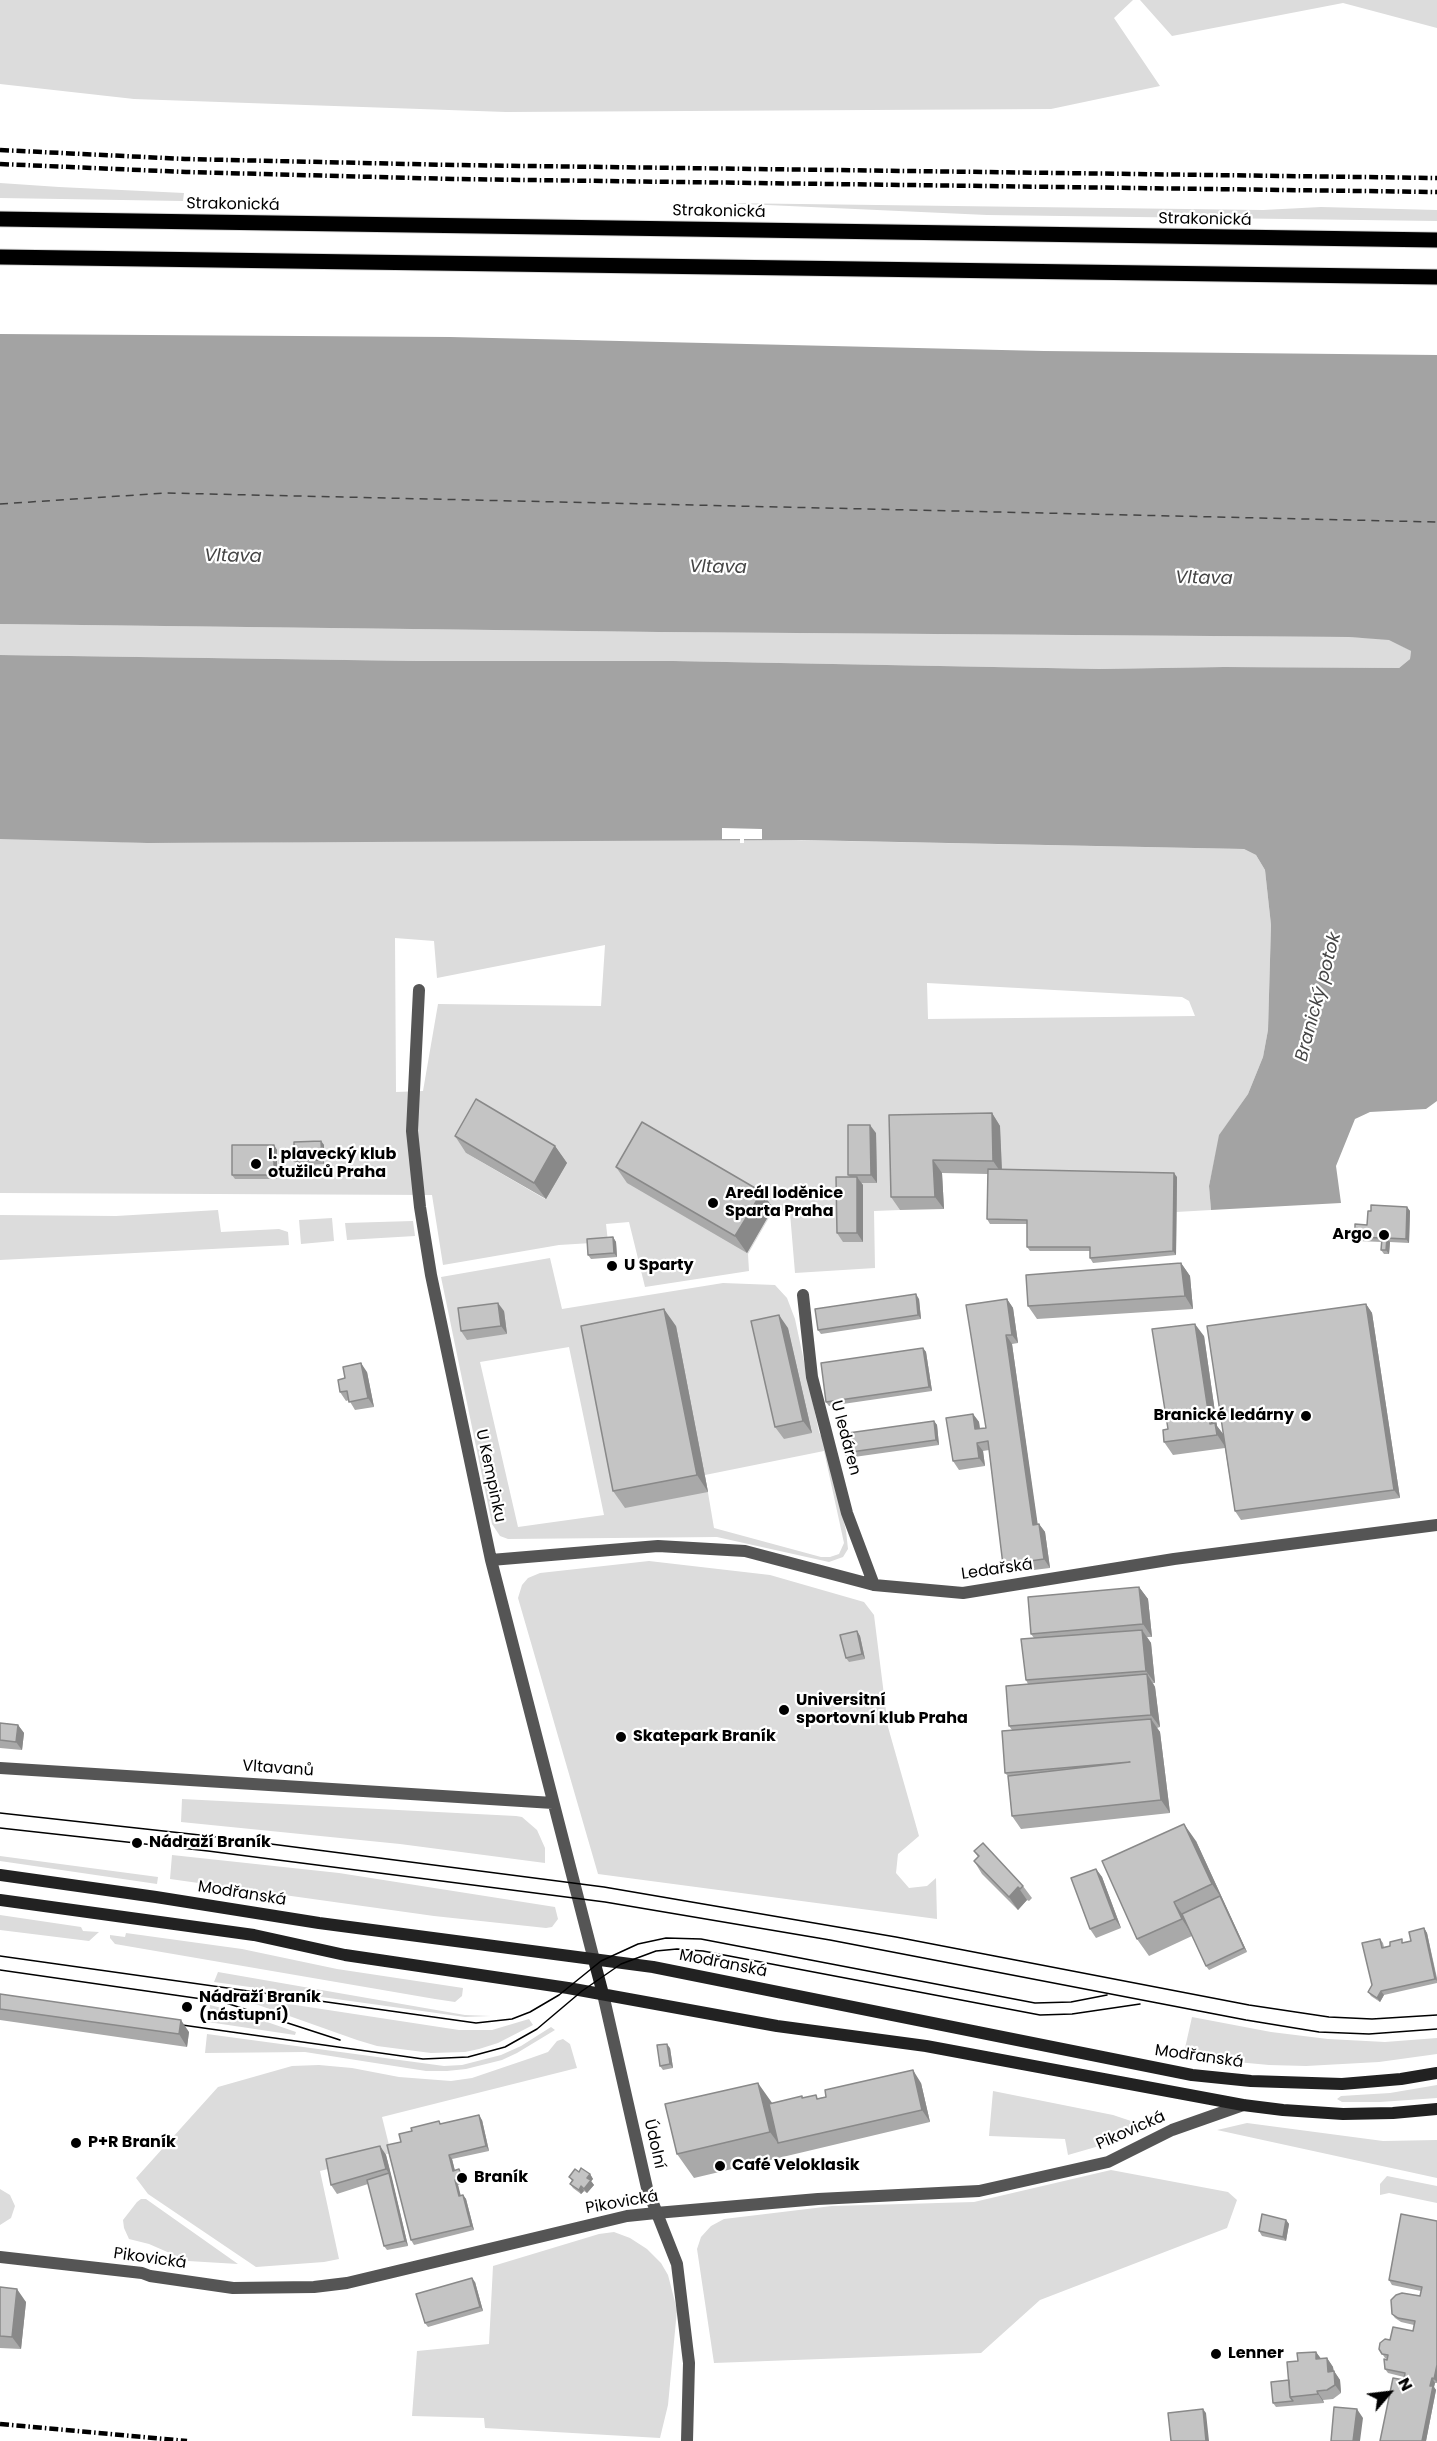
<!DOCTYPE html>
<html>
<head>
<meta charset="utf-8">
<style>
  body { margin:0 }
  #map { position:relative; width:1437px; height:2441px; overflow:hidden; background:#fff; font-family:Poppins,sans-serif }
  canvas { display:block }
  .north { position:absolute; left:1359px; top:2363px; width:60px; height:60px; -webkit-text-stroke:4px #fff; paint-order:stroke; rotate:62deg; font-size:16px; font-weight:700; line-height:24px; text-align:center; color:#000 }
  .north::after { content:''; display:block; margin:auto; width:21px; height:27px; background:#000; clip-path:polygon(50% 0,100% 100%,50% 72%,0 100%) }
</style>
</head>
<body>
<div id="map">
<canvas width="1437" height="2441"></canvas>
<div class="north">N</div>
</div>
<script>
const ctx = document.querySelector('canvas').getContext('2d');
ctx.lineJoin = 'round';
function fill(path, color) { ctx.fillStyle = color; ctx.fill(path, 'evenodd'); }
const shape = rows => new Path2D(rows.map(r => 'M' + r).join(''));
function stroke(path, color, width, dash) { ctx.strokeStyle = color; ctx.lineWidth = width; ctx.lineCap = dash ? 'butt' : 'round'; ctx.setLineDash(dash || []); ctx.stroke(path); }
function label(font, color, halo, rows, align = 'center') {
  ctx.font = font + ' Poppins,sans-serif'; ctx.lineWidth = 4.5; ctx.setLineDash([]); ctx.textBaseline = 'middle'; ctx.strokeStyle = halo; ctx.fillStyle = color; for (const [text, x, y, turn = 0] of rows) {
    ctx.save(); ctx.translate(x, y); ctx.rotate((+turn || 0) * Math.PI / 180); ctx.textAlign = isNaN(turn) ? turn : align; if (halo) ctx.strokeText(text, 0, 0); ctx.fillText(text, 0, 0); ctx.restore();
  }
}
fill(shape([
  [0,0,1133,0,1114,18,1160,86,1051,109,506,112,134,99,0,84],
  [1140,0,1437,0,1437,28,1343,3,1172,36],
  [0,183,59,187,184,193,183,201,0,198],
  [723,203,1263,210,1321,207,1437,210,1437,221,987,215],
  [0,624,659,632,1349,637,1389,639,1411,651,1410,659,1399,668,1224,667,1100,669,673,661,416,661,0,655],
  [22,838,147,843,744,839,1244,849,1256,855,1265,870,1271,925,1268,1030,1263,1057,1248,1094,1220,1134,1209,1186,1211,1210,1176,1212,1002,1174,1000,1126,898,1128,900,1210,874,1211,875,1268,795,1273,790,1213,774,1209,748,1254,749,1271,645,1287,629,1222,606,1224,608,1242,559,1245,443,1265,432,1195,0,1193,0,839],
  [395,938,434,941,437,978,605,945,601,1006,438,1004,423,1091,396,1092],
  [927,983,1182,997,1189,1001,1195,1016,928,1019],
  [466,1153,567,1163,545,1199],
  [218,1210,221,1232,279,1229,288,1232,289,1245,0,1260,0,1215,116,1216],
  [332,1218,334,1241,301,1244,299,1220],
  [413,1221,415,1236,347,1240,345,1223],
  [550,1258,562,1309,723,1283,775,1285,787,1298,795,1319,819,1432,828,1450,846,1531,848,1549,843,1557,829,1562,717,1537,508,1539,500,1536,492,1524,441,1277],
  [788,1328,811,1433,761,1334],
  [569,1347,604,1515,518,1527,480,1362],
  [824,1451,844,1543,839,1554,830,1557,821,1557,714,1528,705,1475],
  [649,1561,770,1575,864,1602,874,1615,888,1727,919,1836,898,1854,896,1873,909,1888,927,1886,936,1878,937,1919,598,1874,518,1598,522,1585,528,1578,540,1573],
  [182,1799,516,1816,522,1817,537,1830,545,1848,545,1863,400,1844,181,1822],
  [172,1855,339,1873,555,1907,558,1919,552,1927,546,1928,434,1916,170,1879],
  [0,1856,158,1877,157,1884,0,1861],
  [0,1915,81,1927,83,1931,99,1932,89,1941,0,1930],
  [126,1933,242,1949,337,1969,463,1988,462,1996,455,2002,435,1999,115,1944,110,1938,110,1935,125,1937],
  [218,1972,465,2015,491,2016,465,2017,214,1982],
  [230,1995,459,2030,492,2030,529,2019,533,2025,498,2043,479,2049,465,2052,431,2053,377,2046,357,2040],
  [210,2005,241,2013,296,2032,295,2035,208,2022],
  [1192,2017,1271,2032,1328,2039,1385,2042,1437,2038,1437,2054,1379,2062,1306,2066,1269,2065,1183,2057],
  [551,2027,555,2030,517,2053,502,2060,466,2069,447,2071,426,2071,305,2052,205,2053,207,2034,444,2066,462,2065,501,2055,521,2046],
  [563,2039,570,2044,577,2068,382,2117,391,2153,320,2171,339,2259,324,2262,256,2267,148,2194,136,2178,218,2087,292,2066,319,2065,352,2068,399,2077,451,2081,472,2078,531,2058,548,2052,557,2041],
  [1437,2085,1437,2098,1380,2102,1342,2102,1337,2099,1341,2096,1390,2093],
  [993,2091,1113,2115,1149,2127,1113,2142,1068,2155,1065,2139,989,2136],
  [1247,2123,1383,2141,1437,2140,1437,2178,1217,2130],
  [1111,2170,1228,2192,1237,2200,1227,2228,1040,2300,981,2353,714,2363,697,2249,701,2237,711,2226,724,2219,832,2206,974,2202],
  [1387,2176,1437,2186,1437,2203,1389,2193,1380,2195,1380,2184],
  [0,2189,10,2195,15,2206,11,2218,0,2225],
  [141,2199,146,2199,238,2264,188,2261,149,2244,129,2239,124,2228,123,2220,137,2202],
  [614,2232,630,2238,647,2249,661,2263,668,2275,677,2310,668,2405,660,2438,485,2428,484,2418,412,2416,417,2351,489,2344,493,2266,599,2234]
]), '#dcdcdc');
fill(shape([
  [0,334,450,337,1044,351,1437,355,1437,1101,1426,1109,1370,1112,1355,1119,1336,1166,1341,1203,1211,1210,1209,1186,1219,1135,1248,1094,1263,1057,1268,1030,1271,925,1265,870,1256,855,1244,849,801,840,147,843,0,839,0,655,416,661,673,661,1100,669,1224,667,1399,668,1410,659,1411,651,1389,640,1349,637,659,632,0,624]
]), '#a3a3a3');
fill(shape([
  [722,828,762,829,762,839,744,839,744,843,740,843,740,839,722,839]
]), '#fff');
stroke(shape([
  [0,504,166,493,1437,522]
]), '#444', 1.5, [8, 6]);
const primary = shape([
  [0,219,1437,240],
  [0,257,1437,277]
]);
stroke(primary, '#dbdbdb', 17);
stroke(shape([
  [419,990,412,1131,420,1207,431,1275,491,1560,594,1960],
  [803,1295,812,1377,847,1513,874,1585],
  [491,1560,658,1546,745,1551,874,1585,963,1593,1174,1559,1437,1525],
  [0,1768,553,1803],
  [656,2213,818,2199,979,2191,1108,2162,1172,2130,1243,2105]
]), '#555', 12);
stroke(shape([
  [603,1994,647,2188,677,2264,689,2363,687,2441],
  [0,2257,142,2273,150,2276,233,2288,314,2287,347,2283,627,2216,656,2213]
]), '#555', 12);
stroke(shape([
  [0,1875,156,1897,319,1923,653,1967,1192,2075,1251,2081,1342,2084,1401,2079,1437,2073],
  [0,1900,254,1935,345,1955,568,1988,777,2026,926,2046,1243,2105,1283,2110,1343,2114,1393,2113,1437,2109],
  [594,1960,603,1994]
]), '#222', 12);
stroke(primary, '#000', 15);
stroke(shape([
  [0,1813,209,1836,604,1887,896,1937,1249,2005,1329,2017,1372,2019,1437,2015],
  [0,1828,208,1851,605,1902,830,1940,1246,2020,1319,2032,1369,2034,1437,2029],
  [0,1956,476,2023,512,2019,530,2012,559,1995,601,1961,638,1944,666,1938,701,1939,1035,2003,1071,2002,1107,1995],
  [0,1970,223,2002,340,2040],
  [168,2023,423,2059,468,2057,505,2047,537,2029,582,1991,621,1964,656,1951,677,1949,703,1951,1040,2015,1072,2014,1140,2004]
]), '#000', 1.5);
stroke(shape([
  [0,150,185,159,454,165,1437,178],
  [0,164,186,172,453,179,1437,192],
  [0,2424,187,2441]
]), '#000', 4.5, [9, 3, 1.5, 3]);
fill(shape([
  [992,1113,1000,1126,1002,1169,1177,1177,1176,1255,1093,1263,1090,1258,1090,1251,1030,1251,1027,1247,1027,1224,990,1224,987,1219,988,1174,942,1173,944,1209,900,1210,891,1197,889,1115],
  [876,1133,877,1183,861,1183,863,1185,863,1242,843,1242,837,1233,850,1177,848,1175],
  [455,1136,555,1146,567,1163,546,1199,466,1153],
  [321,1141,324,1145,324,1164,297,1166,294,1161],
  [274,1145,277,1150,277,1179,235,1179,232,1175],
  [616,1167,773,1208,747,1253,627,1183],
  [1407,1207,1410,1211,1409,1243,1390,1242,1389,1254,1384,1254,1381,1250,1382,1242,1358,1241,1355,1237,1367,1225],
  [613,1237,616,1242,617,1257,591,1259,588,1255],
  [1181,1263,1190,1276,1193,1309,1037,1319,1028,1306],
  [919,1299,921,1319,821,1334,818,1330],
  [1007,1299,1013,1308,1018,1343,1012,1344,1037,1524,1039,1524,1045,1532,1050,1568,1009,1573,1003,1565,989,1450,983,1451,985,1466,959,1470,953,1461,973,1414,979,1422,980,1429,986,1428],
  [1366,1304,1372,1313,1400,1498,1241,1520,1235,1511,1225,1448,1173,1455,1164,1442,1168,1429,1204,1336,1217,1426,1224,1436],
  [504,1311,507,1334,467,1340,461,1331],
  [676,1326,708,1492,625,1508,613,1491],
  [788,1328,812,1433,784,1439,775,1427],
  [923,1348,926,1352,932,1391,829,1406,826,1402],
  [367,1372,374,1407,355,1410,349,1400,346,1401,340,1392],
  [934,1421,937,1425,939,1445,847,1458,844,1453],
  [1139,1587,1148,1599,1152,1637,1147,1637,1151,1643,1155,1683,1153,1683,1155,1687,1160,1727,1157,1728,1160,1732,1170,1813,1021,1829,1012,1816,1008,1776,1005,1773,1012,1730,1009,1726,1028,1684,1026,1680,1034,1638,1031,1634],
  [857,1631,860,1636,865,1659,849,1662,846,1658],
  [0,1723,18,1725,24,1733,22,1750,0,1748],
  [1196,1841,1247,1952,1209,1970,1206,1966,1192,1936,1149,1956,1137,1939],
  [974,1851,1023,1886,1032,1898,1029,1901,1027,1900,1018,1910,982,1874,974,1861,978,1857],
  [1096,1869,1102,1877,1121,1928,1096,1938,1090,1929],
  [1424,1928,1427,1933,1437,1978,1437,1983,1384,1995,1380,2002,1371,1996,1368,1992,1372,1985,1380,1939,1383,1943,1384,1947,1411,1941],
  [0,1994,189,2032,187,2047,0,2020],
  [670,2048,673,2068,663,2070,660,2066],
  [921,2083,930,2122,694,2178,677,2154,773,2103,802,2096,803,2098,819,2098],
  [482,2120,489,2151,452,2159,455,2171,462,2174,465,2183,458,2185,460,2195,463,2195,466,2199,474,2230,414,2245,411,2240,401,2142,441,2124],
  [380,2146,386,2155,408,2246,387,2250,384,2246,368,2184,337,2194,331,2185],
  [579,2172,590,2174,593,2179,591,2181,594,2185,587,2193,584,2191,581,2194,573,2188,570,2184,572,2181,569,2177],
  [1286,2220,1289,2224,1286,2241,1262,2236,1259,2231],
  [1437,2221,1437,2383,1435,2383,1434,2387,1436,2390,1426,2441,1380,2441,1404,2377,1388,2373,1385,2369,1387,2359,1385,2358,1379,2349,1390,2340,1413,2331,1414,2325,1401,2322,1395,2318,1392,2314,1420,2296,1421,2291,1392,2285,1389,2280],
  [475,2282,483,2311,428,2327,425,2323],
  [0,2287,26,2302,21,2349,0,2348],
  [1316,2352,1321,2359,1327,2358,1333,2367,1334,2371,1340,2380,1341,2393,1333,2399,1323,2400,1324,2403,1276,2407,1273,2403,1289,2380,1298,2361]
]), '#a9a9a9');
fill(shape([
  [992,1113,1000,1126,1002,1174,993,1161],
  [870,1125,876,1133,877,1183,871,1175],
  [321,1141,324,1145,324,1164,322,1160],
  [274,1145,277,1150,277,1179,274,1175],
  [555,1146,567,1163,546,1199,534,1183],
  [933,1160,942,1173,944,1209,935,1197],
  [1174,1173,1177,1177,1176,1255,1173,1251],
  [857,1177,863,1185,863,1242,857,1233],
  [762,1192,773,1208,747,1253,735,1236],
  [1407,1207,1410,1211,1409,1243,1406,1239],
  [613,1237,616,1242,617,1257,614,1253],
  [1387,1238,1390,1242,1389,1254,1386,1250],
  [1181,1263,1190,1276,1193,1309,1185,1296],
  [916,1294,919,1299,921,1319,918,1315],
  [1007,1299,1013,1308,1018,1343,1012,1335],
  [498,1303,504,1311,507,1334,501,1326],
  [1366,1304,1372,1313,1400,1498,1394,1490],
  [664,1309,676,1326,708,1492,697,1475],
  [779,1315,788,1328,812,1433,803,1421],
  [1195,1324,1204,1336,1217,1426,1224,1435,1226,1448,1210,1424],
  [1006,1335,1012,1344,1039,1533,1033,1525],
  [923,1348,926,1352,932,1391,929,1387],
  [361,1363,367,1372,374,1407,368,1398],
  [973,1414,979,1422,981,1438,975,1429],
  [934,1421,937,1425,939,1445,936,1440],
  [977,1443,983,1451,985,1466,979,1458],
  [1039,1524,1045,1532,1050,1568,1044,1559],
  [1139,1587,1148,1599,1152,1637,1143,1624],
  [1142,1630,1151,1643,1155,1683,1146,1671],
  [857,1631,860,1636,865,1659,862,1654],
  [1147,1674,1155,1687,1160,1727,1151,1715],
  [1151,1719,1160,1732,1170,1813,1161,1800],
  [18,1725,24,1733,22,1750,16,1742],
  [1184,1824,1196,1841,1247,1952,1244,1948,1220,1896,1212,1884],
  [1096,1869,1102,1877,1121,1928,1115,1919],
  [1018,1887,1027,1900,1018,1910,1009,1897],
  [1174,1902,1185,1918,1193,1936,1182,1919],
  [1424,1928,1427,1933,1437,1981,1435,1979],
  [1381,1991,1384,1995,1380,2002,1377,1998],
  [181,2020,189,2032,187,2047,179,2034],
  [667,2044,670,2048,673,2068,670,2064],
  [913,2070,921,2083,930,2122,922,2110],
  [758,2083,775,2107,778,2143,770,2132],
  [479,2115,482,2120,489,2151,486,2146],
  [380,2146,386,2155,392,2178,386,2169],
  [449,2155,452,2159,456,2175,453,2171],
  [459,2169,462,2174,465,2183,462,2179],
  [389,2173,392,2178,408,2246,405,2241],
  [590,2174,593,2179,591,2181,594,2185,587,2193,584,2189,587,2178],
  [455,2180,458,2185,462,2200,459,2196],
  [581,2186,584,2191,581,2194,579,2190],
  [463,2195,466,2199,474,2230,471,2226],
  [1286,2220,1289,2224,1286,2241,1283,2237],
  [472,2278,475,2282,483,2311,480,2307],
  [17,2289,26,2302,21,2349,12,2337],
  [1316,2352,1322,2360,1316,2359],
  [1327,2358,1333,2367,1334,2380,1328,2372],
  [1437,2365,1437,2382,1434,2379],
  [1334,2371,1340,2380,1341,2393,1335,2385],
  [1432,2378,1435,2383,1434,2387,1436,2390,1426,2441,1422,2441],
  [1317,2391,1323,2400,1324,2403,1318,2394],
  [1203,2409,1206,2413,1209,2441,1206,2441],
  [1357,2409,1363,2418,1360,2441,1353,2441]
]), '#898989');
const building = shape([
  [476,1099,555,1146,534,1183,455,1136,476,1099],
  [992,1113,993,1161,933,1160,935,1197,891,1197,889,1115,992,1113],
  [642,1122,762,1192,735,1236,616,1167,642,1122],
  [848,1125,870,1125,871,1175,848,1175,848,1125],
  [321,1141,322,1160,294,1161,294,1142,321,1141],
  [232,1145,274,1145,274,1175,232,1175,232,1145],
  [988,1169,1174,1173,1173,1251,1090,1258,1090,1247,1027,1247,1027,1220,987,1219,988,1169],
  [836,1177,857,1177,857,1233,837,1233,836,1177],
  [1371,1205,1407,1207,1406,1239,1387,1238,1386,1250,1381,1250,1382,1238,1355,1237,1355,1224,1367,1225,1368,1211,1371,1211,1371,1205],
  [613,1237,614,1253,588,1255,587,1239,613,1237],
  [1181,1263,1185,1296,1028,1306,1026,1275,1181,1263],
  [916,1294,918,1315,818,1330,815,1309,916,1294],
  [1007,1299,1012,1335,1006,1335,1033,1525,1039,1524,1044,1559,1003,1565,988,1441,977,1443,979,1458,953,1461,946,1418,973,1414,975,1429,986,1428,966,1305,1007,1299],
  [498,1303,501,1326,461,1331,458,1308,498,1303],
  [1366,1304,1394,1490,1235,1511,1207,1326,1366,1304],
  [664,1309,697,1475,613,1491,581,1326,664,1309],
  [779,1315,803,1421,775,1427,751,1321,779,1315],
  [1195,1324,1210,1424,1215,1423,1217,1435,1164,1442,1163,1430,1168,1429,1152,1329,1195,1324],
  [923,1348,929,1387,826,1402,821,1363,923,1348],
  [361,1363,368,1398,349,1402,347,1391,340,1392,338,1380,345,1378,343,1367,361,1363],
  [934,1421,936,1440,844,1453,841,1434,934,1421],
  [1139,1587,1143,1624,1031,1634,1028,1597,1139,1587],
  [1142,1630,1146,1671,1026,1680,1021,1639,1142,1630],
  [857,1631,862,1654,846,1658,840,1635,857,1631],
  [1147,1674,1151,1715,1009,1726,1006,1686,1147,1674],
  [1151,1719,1161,1800,1012,1816,1008,1776,1130,1762,1005,1773,1002,1731,1151,1719],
  [0,1723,18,1725,16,1742,0,1740,0,1723],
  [1184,1824,1212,1884,1174,1902,1182,1919,1137,1939,1102,1861,1184,1824],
  [983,1843,1023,1886,1020,1889,1018,1887,1009,1897,974,1861,979,1856,974,1851,983,1843],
  [1096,1869,1115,1919,1090,1929,1071,1878,1096,1869],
  [1220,1896,1244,1948,1206,1966,1182,1914,1220,1896],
  [1424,1928,1435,1979,1381,1991,1377,1998,1368,1992,1372,1985,1362,1943,1380,1939,1382,1948,1390,1946,1390,1942,1402,1939,1402,1943,1411,1941,1409,1932,1424,1928],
  [0,1994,181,2020,179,2034,0,2009,0,1994],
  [667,2044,670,2064,660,2066,657,2045,667,2044],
  [913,2070,922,2110,778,2143,769,2104,802,2096,802,2098,816,2095,817,2099,826,2097,825,2090,913,2070],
  [758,2083,770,2132,677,2154,665,2104,758,2083],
  [479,2115,486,2146,449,2155,453,2171,459,2169,462,2179,455,2180,459,2196,463,2195,471,2226,411,2240,387,2145,401,2142,399,2134,412,2131,411,2128,439,2121,440,2124,479,2115],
  [380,2146,386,2169,331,2185,326,2159,380,2146],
  [581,2168,590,2174,587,2178,591,2180,584,2189,581,2186,579,2190,570,2184,573,2180,569,2177,575,2169,579,2172,581,2168],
  [389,2173,405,2241,384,2246,367,2180,389,2173],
  [1262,2214,1286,2220,1283,2237,1259,2231,1262,2214],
  [1401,2214,1437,2221,1437,2365,1434,2379,1432,2378,1430,2386,1433,2386,1422,2441,1380,2441,1393,2378,1404,2380,1405,2373,1385,2369,1384,2359,1387,2360,1388,2355,1382,2354,1379,2349,1380,2343,1385,2339,1390,2340,1393,2327,1413,2331,1415,2321,1398,2318,1392,2314,1391,2300,1396,2295,1402,2293,1420,2296,1422,2287,1389,2280,1401,2214],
  [472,2278,480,2307,425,2323,416,2294,472,2278],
  [0,2287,17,2289,12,2337,0,2336,0,2287],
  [1316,2352,1316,2359,1327,2358,1328,2372,1334,2371,1335,2385,1327,2390,1317,2391,1318,2394,1290,2397,1287,2362,1298,2361,1297,2353,1316,2352],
  [1289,2380,1290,2397,1293,2401,1273,2403,1271,2382,1289,2380],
  [1334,2407,1357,2409,1353,2441,1331,2441,1334,2407],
  [1203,2409,1206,2441,1171,2441,1168,2413,1203,2409]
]);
fill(building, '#c4c4c4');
stroke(building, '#898989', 1.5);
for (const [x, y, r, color] of [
  [256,1164,6,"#000"],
  [713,1203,6,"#000"],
  [1384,1235,6,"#000"],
  [612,1266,6,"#000"],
  [1306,1416,6,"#000"],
  [784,1710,6,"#000"],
  [621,1737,6,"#000"],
  [137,1843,6,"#000"],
  [187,2007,6,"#000"],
  [76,2143,6,"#000"],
  [720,2166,6,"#000"],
  [462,2178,6,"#000"],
  [1216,2354,6,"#000"]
]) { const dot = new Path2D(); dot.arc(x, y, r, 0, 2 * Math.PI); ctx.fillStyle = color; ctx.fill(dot); stroke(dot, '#fff', 2); }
label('16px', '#000', '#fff', [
  ["Strakonická",233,205,1],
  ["Strakonická",719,212,1],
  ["Strakonická",1205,220,1],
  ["U ledáren",845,1438,75],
  ["U Kempinku",490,1476,78],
  ["Ledařská",997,1570,-8],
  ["Vltavanů",278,1769,4],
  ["Modřanská",242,1894,9],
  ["Modřanská",723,1964,11],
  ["Modřanská",1199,2057,8],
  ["Pikovická",1131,2131,-24],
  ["Údolní",654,2144,77],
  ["Pikovická",622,2203,-10],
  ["Pikovická",150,2259,8]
]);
label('bold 16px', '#000', '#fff', [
  ["I. plavecký klub",268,1155],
  ["otužilců Praha",268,1173],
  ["Areál loděnice",725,1194],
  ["Sparta Praha",725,1212],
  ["Argo",1372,1235,"right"],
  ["U Sparty",624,1266],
  ["Branické ledárny",1294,1416,"right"],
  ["Universitní",796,1701],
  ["sportovní klub Praha",796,1719],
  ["Skatepark Braník",633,1737],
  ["Nádraží Braník",149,1843],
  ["Nádraží Braník",199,1998],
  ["(nástupní)",199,2016],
  ["P+R Braník",88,2143],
  ["Café Veloklasik",732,2166],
  ["Braník",474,2178],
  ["Lenner",1228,2354]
], 'left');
label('italic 18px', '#444', '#fff', [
  ["Vltava",233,557,1],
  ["Vltava",718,568,1],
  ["Vltava",1204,579,1],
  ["Branický potok",1319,997,-75]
]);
</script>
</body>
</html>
